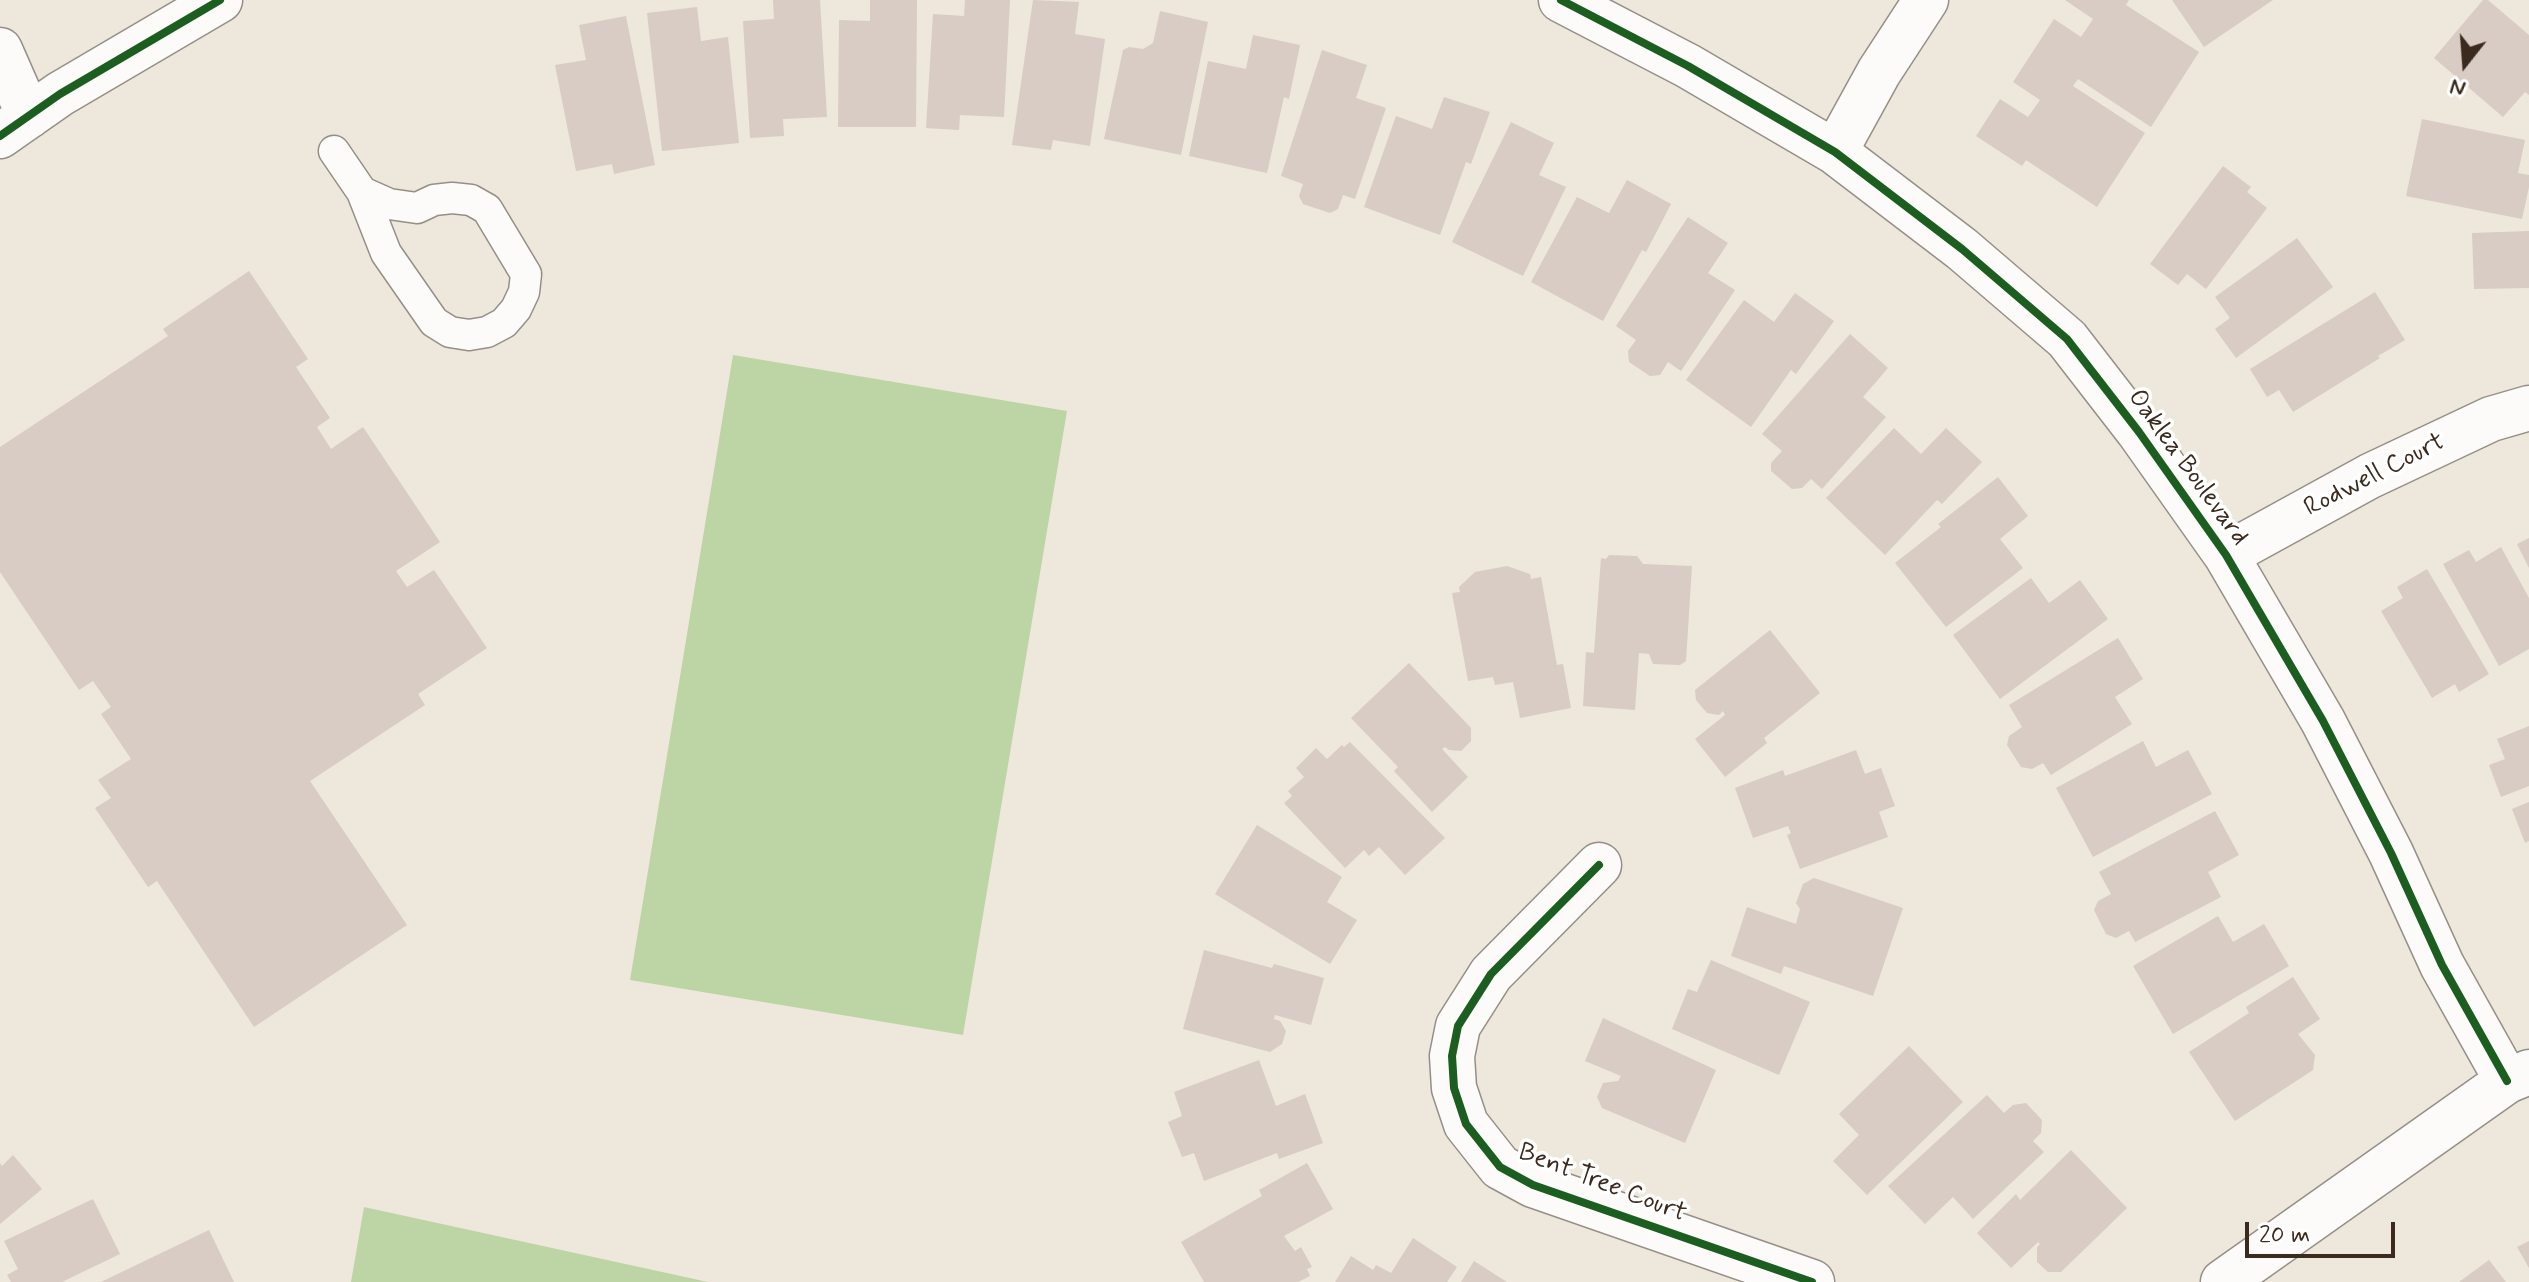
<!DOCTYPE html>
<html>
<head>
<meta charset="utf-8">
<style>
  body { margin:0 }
  #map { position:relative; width:2529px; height:1282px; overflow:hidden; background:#eee7db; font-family:Mynerve,sans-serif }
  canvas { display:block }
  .north { position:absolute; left:2425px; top:24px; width:80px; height:80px; -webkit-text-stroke:6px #fff; paint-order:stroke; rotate:197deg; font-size:22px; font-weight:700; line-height:32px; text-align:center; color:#3b2a1e }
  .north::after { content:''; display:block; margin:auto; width:28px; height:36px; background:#3b2a1e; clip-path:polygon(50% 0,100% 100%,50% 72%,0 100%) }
  .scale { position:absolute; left:2245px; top:1222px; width:150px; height:36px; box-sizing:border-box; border:4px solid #3b2a1e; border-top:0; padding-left:10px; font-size:24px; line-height:28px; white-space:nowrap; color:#3b2a1e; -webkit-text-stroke:6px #fff; paint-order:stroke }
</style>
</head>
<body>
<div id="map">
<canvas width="2529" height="1282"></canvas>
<div class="north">N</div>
<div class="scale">20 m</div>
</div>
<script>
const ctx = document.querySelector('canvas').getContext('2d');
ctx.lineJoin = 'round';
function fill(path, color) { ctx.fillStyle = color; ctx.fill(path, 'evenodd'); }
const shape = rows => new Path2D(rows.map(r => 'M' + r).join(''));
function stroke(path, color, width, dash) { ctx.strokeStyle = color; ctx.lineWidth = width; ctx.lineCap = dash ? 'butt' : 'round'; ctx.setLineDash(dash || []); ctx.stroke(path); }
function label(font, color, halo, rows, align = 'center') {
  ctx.font = font + ' Mynerve,sans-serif'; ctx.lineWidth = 7; ctx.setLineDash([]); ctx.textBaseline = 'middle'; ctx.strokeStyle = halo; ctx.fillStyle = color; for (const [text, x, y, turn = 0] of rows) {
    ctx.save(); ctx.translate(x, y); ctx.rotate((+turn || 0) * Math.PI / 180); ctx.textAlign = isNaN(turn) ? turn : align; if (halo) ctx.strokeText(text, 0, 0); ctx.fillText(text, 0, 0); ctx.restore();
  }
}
fill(shape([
  [733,355,1067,411,963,1035,630,980],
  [364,1207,708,1282,351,1282]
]), '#bdd5a4');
fill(shape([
  [773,0,820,0,827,117,783,119,784,136,750,138,743,21,774,19],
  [870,0,917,0,916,127,838,127,839,20,870,21],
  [965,0,1010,0,1004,117,960,115,959,130,926,128,933,14,964,16],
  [1033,0,1079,2,1075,34,1105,39,1090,146,1053,140,1051,150,1012,145],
  [2065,0,2129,0,2126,5,2199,52,2151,127,2078,79,2073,86,2145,133,2097,207,2026,160,2022,166,1976,136,2000,99,2028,117,2040,100,2013,82,2054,19,2081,37,2093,19],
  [2172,0,2273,0,2204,47],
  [2483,0,2488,0,2529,35,2529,95,2525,92,2503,117,2434,58],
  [697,7,701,41,728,37,739,143,662,151,647,13],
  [1160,11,1208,22,1181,155,1104,139,1123,50,1129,47,1143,49,1153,43],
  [626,16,655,165,614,174,612,164,576,171,555,65,586,60,579,25],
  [1253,35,1300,45,1289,99,1284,97,1267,173,1189,156,1208,61,1246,69],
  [1322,50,1367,65,1356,98,1386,108,1355,199,1343,195,1338,209,1330,213,1303,204,1299,196,1303,184,1281,176],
  [1444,97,1490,112,1471,164,1466,162,1440,235,1364,207,1396,116,1432,129],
  [2422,119,2525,140,2518,173,2529,175,2529,187,2522,219,2406,196],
  [1511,122,1554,143,1539,175,1566,187,1523,276,1452,242],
  [2223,166,2251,187,2247,192,2267,208,2206,289,2187,274,2178,285,2150,264],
  [1627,180,1671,204,1646,252,1642,250,1603,321,1531,282,1577,197,1609,213],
  [1688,217,1728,243,1708,273,1735,290,1681,371,1668,362,1660,375,1650,376,1629,362,1628,351,1636,340,1616,326],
  [2529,231,2529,288,2474,289,2472,233],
  [2297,238,2333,287,2236,358,2215,329,2230,318,2215,297],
  [249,271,308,359,296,367,330,418,317,427,331,449,363,427,440,542,396,571,407,587,434,570,487,648,418,694,425,705,310,781,407,925,254,1027,157,881,148,887,95,808,111,798,98,780,131,759,101,714,111,707,93,681,79,690,0,572,0,447,168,336,163,329],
  [2375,292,2405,340,2378,356,2380,358,2293,412,2279,390,2267,397,2250,369],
  [1795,293,1834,321,1796,374,1791,370,1751,427,1686,380,1744,300,1774,322],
  [1850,334,1888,368,1863,397,1886,417,1822,489,1811,479,1802,488,1792,489,1771,471,1771,463,1782,451,1762,434],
  [1894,428,1921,454,1946,428,1982,462,1942,504,1937,500,1885,555,1826,498],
  [1998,477,2028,516,2000,539,2023,568,1946,627,1895,563,1941,527,1938,524],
  [2529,538,2529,568,2517,544],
  [2501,547,2529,598,2529,649,2499,666,2443,564,2469,550,2476,562],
  [1609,555,1637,556,1643,564,1692,566,1686,661,1680,665,1653,664,1649,654,1639,653,1635,710,1583,706,1586,652,1594,653,1601,558,1606,559],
  [1507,566,1530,574,1531,579,1541,577,1557,665,1563,664,1571,708,1520,718,1513,682,1495,685,1493,677,1468,681,1452,593,1460,592,1459,587,1475,572],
  [2427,569,2489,674,2459,692,2455,684,2432,698,2381,611,2403,598,2397,587],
  [2031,578,2049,603,2080,580,2108,619,2000,699,1953,635],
  [1770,630,1820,693,1764,738,1767,743,1725,777,1695,739,1725,715,1723,711,1719,715,1707,713,1696,700,1695,690],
  [2118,638,2143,679,2115,697,2132,724,2051,775,2043,763,2032,769,2021,767,2007,745,2009,736,2022,727,2009,705],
  [1409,663,1471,728,1471,741,1461,751,1449,750,1445,747,1442,749,1468,777,1432,812,1394,771,1398,767,1351,718],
  [2529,726,2529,786,2501,797,2489,765,2505,759,2497,739],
  [2143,741,2156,767,2188,750,2212,794,2093,857,2056,788],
  [1350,742,1445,838,1405,875,1379,847,1369,856,1364,850,1345,868,1284,803,1292,796,1288,791,1304,777,1296,768,1316,748,1327,759,1342,745,1344,747],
  [1856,750,1865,774,1881,768,1895,806,1879,812,1888,837,1800,869,1787,835,1791,833,1788,826,1753,838,1735,788,1783,770,1785,776],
  [2529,802,2529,841,2525,843,2512,809],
  [2215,811,2239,855,2208,872,2221,897,2135,942,2129,931,2116,938,2106,934,2094,910,2098,901,2111,894,2099,872],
  [1257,825,1342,877,1327,902,1357,920,1330,964,1215,894],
  [1814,878,1903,908,1873,996,1784,966,1781,974,1731,956,1747,907,1796,924,1800,909,1796,903,1803,884],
  [2218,916,2233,942,2264,924,2289,966,2173,1034,2133,966],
  [1204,950,1272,968,1274,964,1324,978,1311,1025,1275,1015,1274,1019,1280,1021,1286,1031,1282,1044,1270,1052,1183,1029],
  [1711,960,1810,1002,1779,1075,1672,1029,1688,989,1697,992],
  [2293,977,2320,1019,2298,1034,2315,1055,2313,1070,2235,1121,2189,1052,2249,1013,2246,1007],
  [1603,1018,1716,1070,1685,1143,1602,1108,1597,1097,1603,1083,1618,1081,1621,1076,1585,1061],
  [1909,1046,1963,1102,1867,1195,1833,1161,1859,1135,1839,1114],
  [1259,1060,1276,1106,1305,1094,1323,1143,1279,1159,1277,1153,1204,1181,1194,1153,1182,1157,1168,1122,1182,1116,1174,1092],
  [1987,1095,2004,1113,2013,1105,2026,1103,2042,1120,2041,1133,2033,1141,2044,1152,1973,1219,1953,1197,1925,1224,1888,1186],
  [2071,1150,2127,1208,2061,1272,2048,1272,2037,1262,2037,1247,2040,1244,2038,1242,2011,1268,1977,1233,2016,1194,2020,1200],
  [13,1155,42,1189,0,1224,0,1163,2,1166],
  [1307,1163,1333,1209,1284,1236,1295,1251,1301,1247,1312,1267,1307,1269,1310,1276,1298,1282,1204,1282,1181,1242,1262,1196,1259,1190],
  [93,1199,120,1254,62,1282,11,1282,7,1275,18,1269,4,1241],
  [209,1230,234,1282,101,1282],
  [1413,1238,1457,1267,1447,1282,1335,1282,1351,1256,1373,1270,1376,1265,1391,1273],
  [2529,1241,2529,1268,2517,1247],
  [2489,1260,2506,1282,2459,1282],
  [1474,1261,1507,1282,1461,1282]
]), '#d8ccc4');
const service = shape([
  [334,151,362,192,386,253,434,322,450,332,469,335,487,332,504,323,516,309,524,292,526,274,487,209,471,200,452,198,434,200,417,208,389,204,362,192]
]);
const minor = shape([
  [1561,0,1688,66,1835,152,1962,249,2067,339,2139,432,2226,555,2323,721,2391,853,2442,965,2507,1081],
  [0,50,29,116],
  [0,136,60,94,220,0],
  [1835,152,1879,72,1926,0],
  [2226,555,2370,476,2491,419,2529,408],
  [1599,865,1491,974,1458,1026,1452,1056,1454,1088,1466,1124,1500,1167,1533,1185,1812,1282]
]);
const tertiary = shape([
  [2223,1282,2507,1081,2529,1072]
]);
stroke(service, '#958f87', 33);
stroke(minor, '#958f87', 47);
stroke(tertiary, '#958f87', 47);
stroke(service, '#fcfbfa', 30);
stroke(minor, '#fcfbfa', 44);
stroke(tertiary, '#fcfbfa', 44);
stroke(shape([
  [1561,0,1688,66,1835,152,1962,249,2067,339,2139,432,2226,555,2323,721,2391,853,2442,965,2507,1081],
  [0,136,60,94,220,0],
  [1599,865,1491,974,1458,1026,1452,1056,1454,1088,1466,1124,1500,1167,1533,1185,1812,1282]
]), '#1b5e20', 8);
label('26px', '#3b2a1e', '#fff', [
  ["Oaklea Boulevard",2187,468,54],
  ["Rodwell Court",2375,476,-27],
  ["Bent Tree Court",1602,1184,21]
]);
</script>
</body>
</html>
